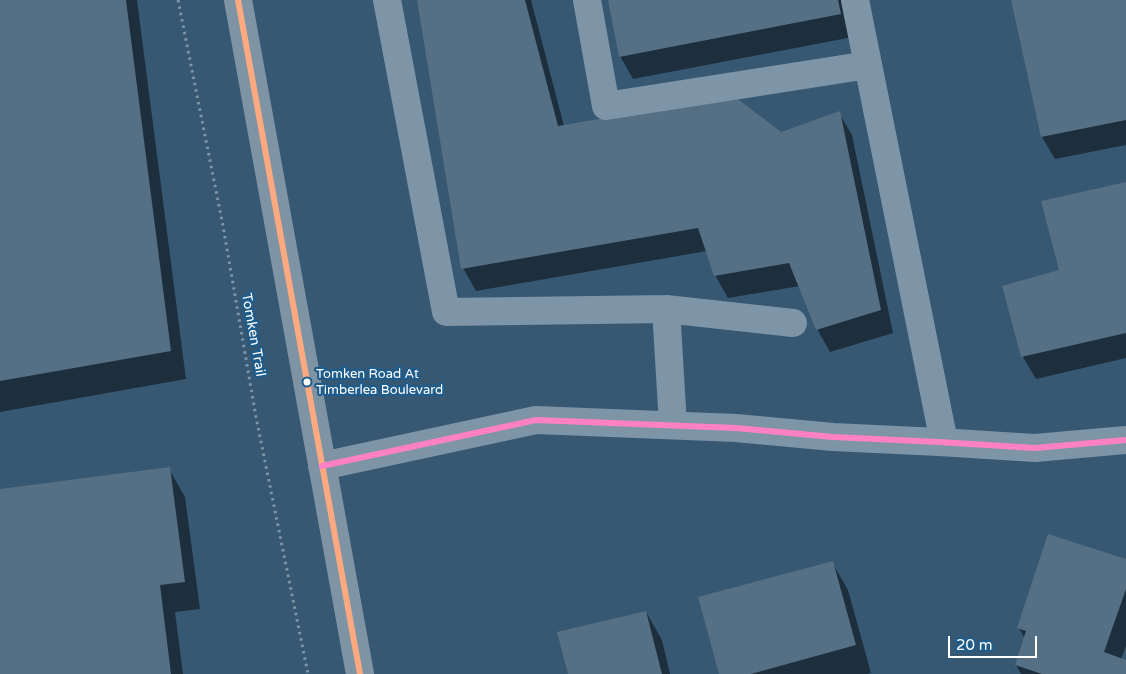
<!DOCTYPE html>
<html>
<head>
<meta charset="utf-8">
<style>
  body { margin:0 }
  #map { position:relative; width:1126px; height:674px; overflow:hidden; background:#375873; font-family:"Varela Round",sans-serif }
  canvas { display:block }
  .scale { position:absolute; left:948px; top:636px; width:89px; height:22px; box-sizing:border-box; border:2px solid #fff; border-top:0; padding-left:6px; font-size:15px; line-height:18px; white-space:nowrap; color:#fff; -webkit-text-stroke:4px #1e5c8c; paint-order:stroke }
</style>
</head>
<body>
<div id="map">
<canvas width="1126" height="674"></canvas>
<div class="scale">20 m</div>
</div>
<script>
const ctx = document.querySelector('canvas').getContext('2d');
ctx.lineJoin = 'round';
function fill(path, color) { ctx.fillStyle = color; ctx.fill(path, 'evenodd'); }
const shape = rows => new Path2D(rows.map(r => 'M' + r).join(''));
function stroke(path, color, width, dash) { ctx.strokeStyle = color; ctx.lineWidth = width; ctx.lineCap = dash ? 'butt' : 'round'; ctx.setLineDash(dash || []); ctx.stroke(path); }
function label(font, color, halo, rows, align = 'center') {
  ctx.font = font + ' "Varela Round",sans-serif'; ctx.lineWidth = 4.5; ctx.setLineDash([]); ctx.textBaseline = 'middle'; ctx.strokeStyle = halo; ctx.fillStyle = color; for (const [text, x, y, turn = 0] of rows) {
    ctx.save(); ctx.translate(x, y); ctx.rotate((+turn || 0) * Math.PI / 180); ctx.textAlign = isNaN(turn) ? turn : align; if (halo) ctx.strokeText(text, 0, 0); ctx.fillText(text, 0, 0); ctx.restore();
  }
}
fill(shape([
  [0,0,137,0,186,379,0,412],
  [418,0,531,0,564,126,781,133,839,113,852,135,893,333,830,352,817,329,800,286,728,298,715,275,707,251,476,291,463,268],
  [609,0,846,0,853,37,633,79,620,56],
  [1013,0,1126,0,1126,145,1055,159,1042,137],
  [1126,183,1126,358,1036,379,1023,357,1060,271],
  [169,469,185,497,200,609,175,612,183,674,0,674,0,490],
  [1126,561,1126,646,1121,659,1126,661,1126,674,1021,674,1016,665,1025,639,1019,628],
  [832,562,848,590,871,673,866,674,720,674],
  [646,612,662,640,670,674,569,674]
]), '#0007');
fill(shape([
  [0,0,126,0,171,351,0,381],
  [417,0,525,0,558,126,734,96,781,132,840,111,881,310,816,330,789,263,714,276,698,228,461,269],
  [608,0,838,0,841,14,619,57],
  [1011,0,1126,0,1126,120,1041,137],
  [1126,182,1126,333,1021,357,1002,286,1059,270,1041,201],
  [170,467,185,582,160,585,171,674,0,674,0,489],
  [1048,534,1126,559,1126,589,1104,652,1126,660,1126,674,1042,674,1015,665,1026,631,1017,628],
  [833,561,856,645,751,674,719,674,698,597],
  [646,611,662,674,568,674,557,632]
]), '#556f84');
stroke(shape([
  [178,0,223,226,256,417,308,674]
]), '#7e94a7', 3, [2.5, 4]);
stroke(shape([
  [387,0,446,312,666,309,793,323],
  [587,0,606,106,868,65],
  [855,0,944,442],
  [666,309,673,425],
  [322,466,536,420,736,428,833,437,939,442,1035,448,1126,440]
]), '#7e94a7', 28);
stroke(shape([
  [238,0,360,674]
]), '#7e94a5', 28);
stroke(shape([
  [238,0,360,674]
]), '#ffa980', 6);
stroke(shape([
  [322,466,536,420,736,428,833,437,939,442,1035,448,1126,440]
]), '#ff80c5', 6);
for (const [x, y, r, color] of [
  [307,382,4.5,"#fff"]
]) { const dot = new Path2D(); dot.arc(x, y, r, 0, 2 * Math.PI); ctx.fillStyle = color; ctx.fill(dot); stroke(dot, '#1e5c8c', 2); }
label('13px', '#fff', '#1e5c8c', [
  ["Tomken Road At",316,375],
  ["Timberlea Boulevard",316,391]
], 'left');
label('14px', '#fff', '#1e5c8c', [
  ["Tomken Trail",253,335,80]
]);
</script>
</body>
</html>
